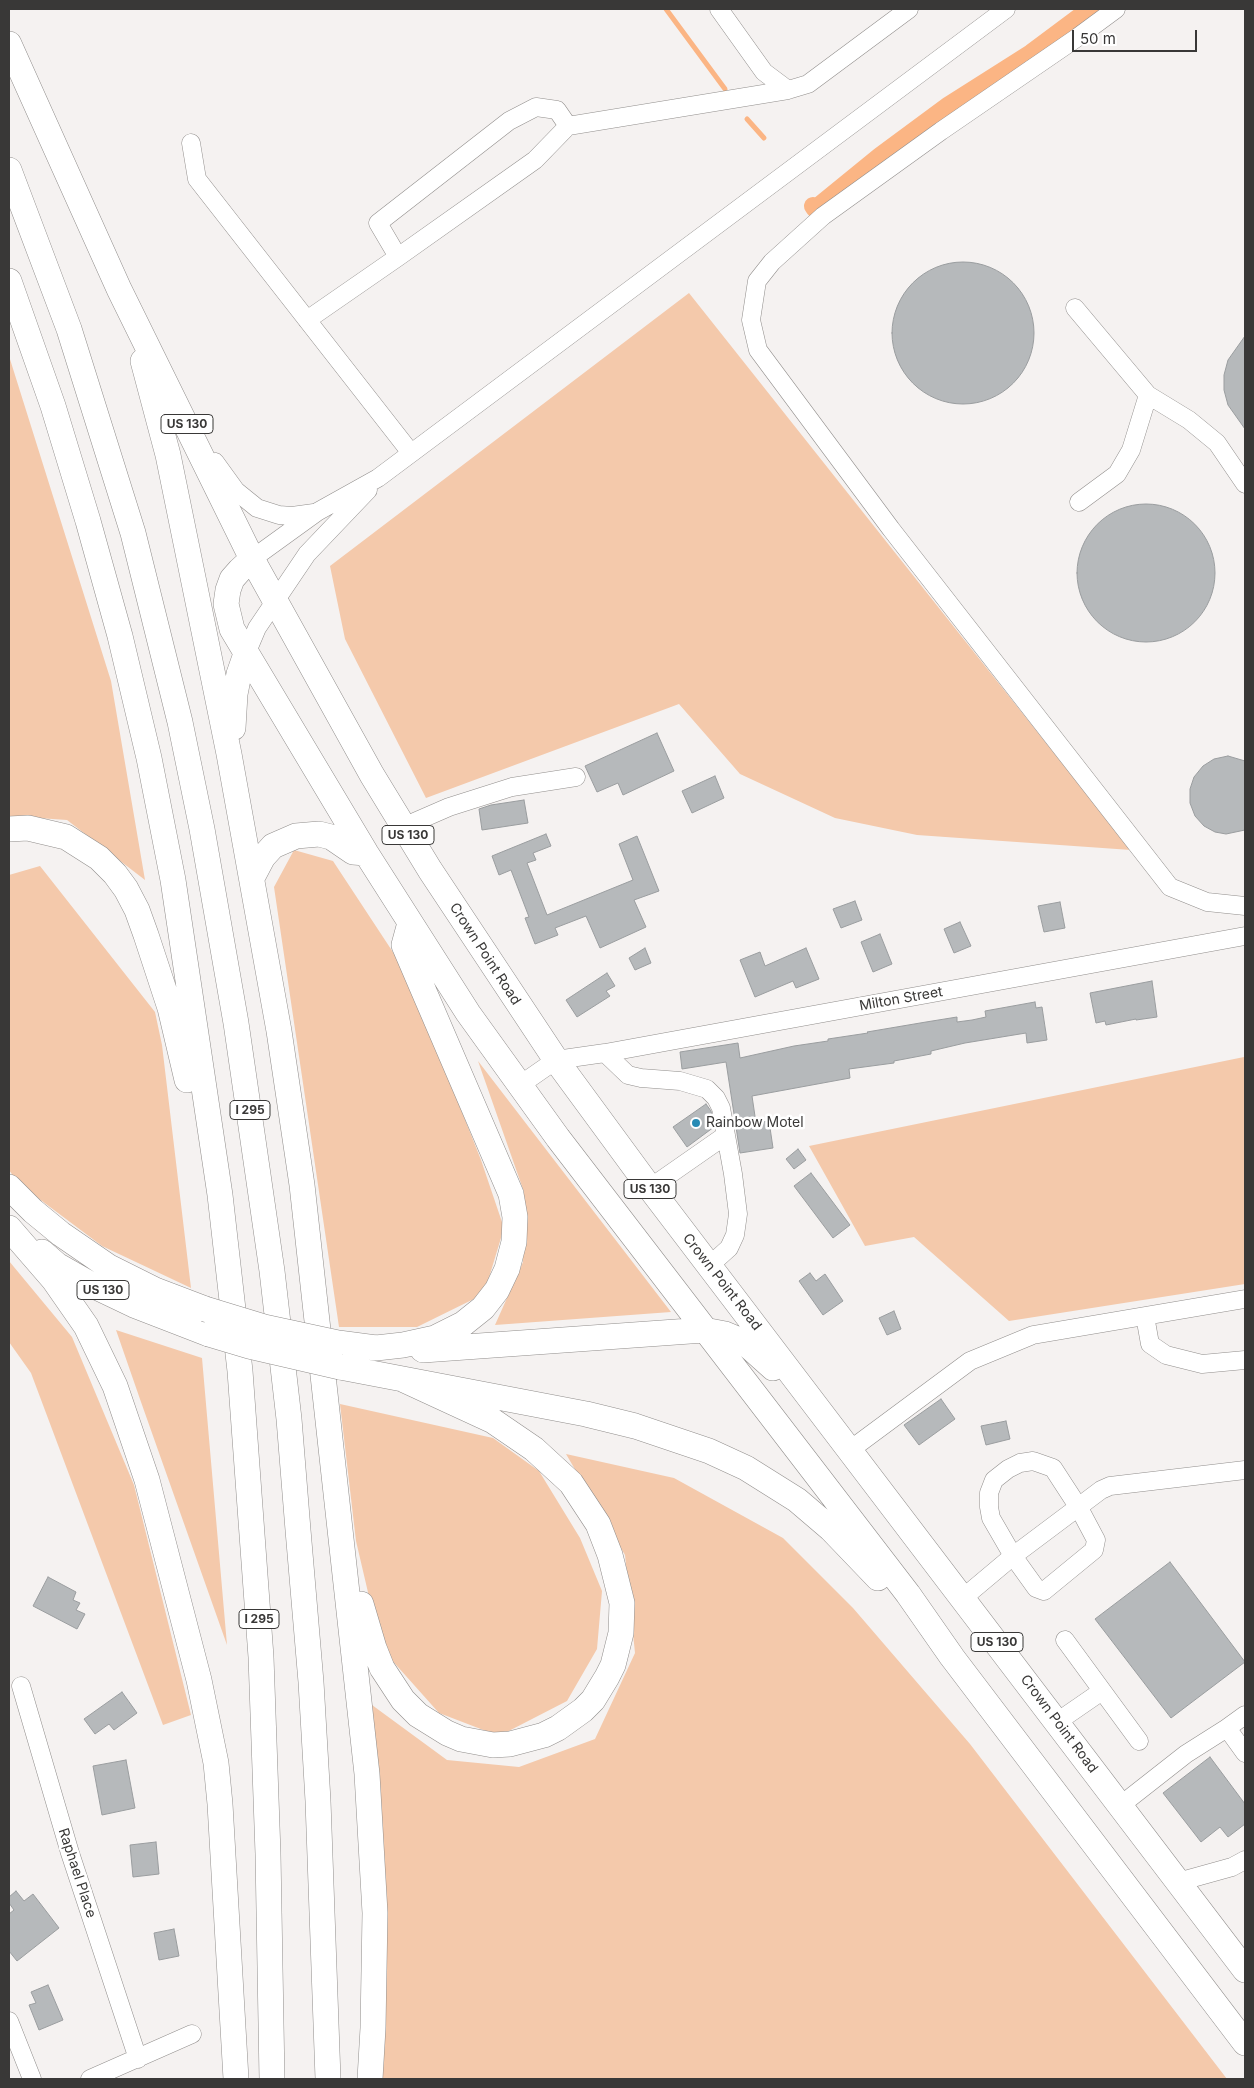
<!DOCTYPE html>
<html>
<head>
<meta charset="utf-8">
<style>
  body { margin:0 }
  #map { position:relative; width:1254px; height:2088px; overflow:hidden; background:#f5f2f1; font-family:Inter,sans-serif }
  canvas { display:block }
  .frame { position:absolute; inset:0; border:10px solid #393837; pointer-events:none }
  .scale { position:absolute; left:1072px; top:30px; width:125px; height:22px; box-sizing:border-box; border:2px solid #393837; border-top:0; padding-left:6px; font-size:15px; line-height:18px; white-space:nowrap; color:#393837; -webkit-text-stroke:4px #fff; paint-order:stroke }
</style>
</head>
<body>
<div id="map">
<canvas width="1254" height="2088"></canvas>
<div class="frame"></div>
<div class="scale">50 m</div>
</div>
<script>
const ctx = document.querySelector('canvas').getContext('2d');
ctx.lineJoin = 'round';
function fill(path, color) { ctx.fillStyle = color; ctx.fill(path, 'evenodd'); }
const shape = rows => new Path2D(rows.map(r => 'M' + r).join(''));
function stroke(path, color, width, dash) { ctx.strokeStyle = color; ctx.lineWidth = width; ctx.lineCap = dash ? 'butt' : 'round'; ctx.setLineDash(dash || []); ctx.stroke(path); }
function label(font, color, halo, rows, align = 'center') {
  ctx.font = font + ' Inter,sans-serif'; ctx.lineWidth = 5; ctx.setLineDash([]); ctx.textBaseline = 'middle'; ctx.strokeStyle = halo; ctx.fillStyle = color; for (const [text, x, y, turn = 0] of rows) {
    ctx.save(); ctx.translate(x, y); ctx.rotate((+turn || 0) * Math.PI / 180); ctx.textAlign = isNaN(turn) ? turn : align; if (halo) ctx.strokeText(text, 0, 0); ctx.fillText(text, 0, 0); ctx.restore();
  }
}
fill(shape([
  [689,293,1131,850,917,835,835,818,740,774,679,704,426,798,345,639,330,566],
  [9,356,111,681,145,880,67,820,9,816],
  [294,850,333,861,408,975,481,1160,504,1228,484,1294,417,1327,339,1327,274,887],
  [40,866,155,1012,162,1045,191,1288,102,1246,18,1183,9,1170,9,875],
  [1245,1006,1245,1284,1009,1321,914,1237,865,1246,809,1146,1244,1057],
  [478,1061,671,1312,495,1325,523,1262,524,1192],
  [9,1261,72,1337,134,1485,191,1715,163,1725,31,1373,9,1342],
  [116,1330,202,1358,227,1645,141,1402],
  [340,1404,493,1438,539,1471,580,1538,602,1591,597,1649,567,1701,499,1736,439,1713,381,1648,356,1541],
  [566,1454,674,1478,783,1538,853,1608,970,1744,1227,2079,380,2079,372,1705,447,1760,519,1767,595,1739,635,1653,625,1555]
]), '#f4c9ab');
stroke(shape([
  [666,9,725,89],
  [747,119,764,138]
]), '#fbb584', 5);
stroke(shape([
  [813,206,815,209,880,156,949,105,1031,53,1090,9]
]), '#fbb584', 18);
const building = shape([
  '892 333a71 71 0 1 1 142 0a71 71 0 1 1-142 0Z',
  [1245,336,1245,429,1228,405,1224,390,1224,375,1228,360,1245,336],
  '1077 573a69 69 0 1 1 138 0a69 69 0 1 1-138 0Z',
  [657,733,674,771,623,795,618,783,597,792,585,766,657,733],
  [1228,756,1245,761,1245,830,1226,834,1215,832,1204,826,1195,816,1190,803,1190,789,1194,777,1203,766,1214,759,1228,756],
  [715,776,724,798,692,813,682,791,715,776],
  [524,800,528,823,482,830,479,809,491,805,524,800],
  [546,834,551,846,533,853,536,860,527,863,547,915,633,880,619,844,637,836,659,891,634,900,646,927,600,948,586,916,555,928,558,935,535,944,525,918,529,917,511,870,499,875,492,856,546,834],
  [855,901,862,920,841,928,833,909,855,901],
  [1060,902,1065,928,1044,932,1038,906,1060,902],
  [960,922,971,946,954,953,944,929,960,922],
  [880,934,892,964,873,972,861,942,880,934],
  [645,948,651,963,635,970,629,958,645,948],
  [806,948,819,979,796,988,793,981,755,997,740,960,760,952,765,966,806,948],
  [607,973,615,986,606,991,610,996,577,1017,566,1000,607,973],
  [1152,981,1157,1017,1136,1020,1136,1019,1106,1025,1105,1021,1096,1023,1090,993,1152,981],
  [1035,1002,1036,1008,1042,1007,1047,1040,1027,1043,1026,1033,965,1043,931,1051,931,1054,894,1061,894,1063,849,1069,850,1078,752,1096,756,1123,769,1121,773,1148,740,1153,726,1062,682,1069,680,1052,738,1043,740,1058,794,1046,828,1041,828,1039,868,1033,867,1032,926,1022,957,1017,957,1022,972,1020,986,1017,985,1011,1035,1002],
  [706,1104,711,1111,714,1127,687,1147,673,1127,706,1104],
  [798,1149,806,1160,794,1169,786,1159,798,1149],
  [811,1173,850,1225,833,1238,794,1186,811,1173],
  [810,1273,816,1281,825,1274,843,1301,823,1315,799,1281,810,1273],
  [894,1311,901,1329,887,1335,879,1318,894,1311],
  [941,1399,955,1419,919,1445,904,1425,941,1399],
  [1006,1421,1010,1439,986,1445,981,1426,1006,1421],
  [1170,1562,1245,1662,1171,1718,1095,1619,1170,1562],
  [48,1577,76,1592,73,1600,80,1603,76,1610,85,1614,77,1629,33,1606,48,1577],
  [122,1692,137,1713,114,1730,109,1724,95,1734,84,1719,122,1692],
  [1210,1757,1245,1804,1245,1824,1228,1837,1220,1827,1201,1842,1163,1793,1210,1757],
  [126,1760,135,1808,102,1815,93,1766,126,1760],
  [156,1842,159,1874,133,1877,130,1845,156,1842],
  [16,1891,24,1901,33,1894,59,1928,17,1961,9,1951,9,1914,14,1910,9,1903,9,1897,16,1891],
  [174,1929,179,1956,159,1960,154,1933,174,1929],
  [48,1985,63,2020,39,2030,29,2005,36,2003,31,1992,48,1985]
]);
fill(building, '#b6b9bb');
stroke(building, '#9a9d9f', 1);
const minor = shape([
  [719,9,764,72,788,90],
  [1116,9,1078,37,941,131,823,216,772,262,757,281,751,320,758,350,891,529,1170,887,1207,902,1245,906],
  [568,126,788,90,808,84,909,9],
  [191,143,197,179,411,453],
  [1075,308,1148,395,1189,420,1217,443,1245,484],
  [307,320,398,257,535,160,568,126,557,110,536,107,509,121,378,223,398,257],
  [215,462,236,491,257,508,279,515,292,516,314,513],
  [1079,502,1117,474,1131,450,1148,395],
  [252,559,317,512,378,478,1006,9],
  [246,654,257,628,307,554,368,490],
  [403,827,449,807,512,787,576,777],
  [605,1053,628,1075,641,1078,680,1081,707,1089,716,1098,721,1108,733,1174,738,1214,735,1235,729,1248,709,1266],
  [520,1085,556,1060,605,1053,1245,936],
  [650,1188,726,1135],
  [1145,1316,1150,1344,1166,1355,1202,1364,1245,1360],
  [850,1450,970,1361,1033,1335,1245,1299],
  [1033,1461,1053,1468,1079,1508,1096,1540,1094,1550,1044,1591,1036,1588,1013,1556,991,1518,989,1507,989,1493,994,1480,1008,1469,1020,1463,1033,1461],
  [963,1598,1013,1556,1101,1490,1110,1486,1245,1470],
  [1065,1640,1139,1741],
  [21,1686,70,1853,138,2059],
  [1057,1722,1102,1691],
  [1227,1728,1245,1715],
  [1121,1805,1186,1754,1227,1728,1245,1753],
  [1178,1882,1232,1867,1245,1860],
  [9,2021,32,2079],
  [90,2079,192,2034]
]);
const highway = shape([
  [9,44,119,289,252,559,372,775,430,870,556,1060,650,1188,1245,1970],
  [9,170,69,329,133,533,180,722,202,829,236,1023,272,1271,289,1419,298,1530,311,1682,318,1801,328,2079],
  [9,281,53,406,88,521,120,636,149,758,173,880,220,1195,240,1371,261,1657,268,1854,272,2079],
  [143,361,168,455,229,754,279,1031,302,1185,367,1774,375,1913,373,2028,370,2079],
  [252,559,240,570,232,579,228,590,226,604,232,629,366,853,468,1013,558,1138,908,1594,952,1657,1245,2043],
  [233,728,235,694,239,674,246,654],
  [9,829,28,828,66,837,99,858,115,874,126,889,137,910,146,935,170,1008,187,1080],
  [253,876,263,857,273,846,296,836,319,834,331,837,353,852,366,853],
  [9,1187,33,1211,61,1234,109,1267,155,1290,205,1309],
  [9,1228,54,1280,86,1326,115,1386,147,1480,199,1680,216,1763,220,1804,236,2079],
  [42,1252,57,1265,92,1285,134,1305,209,1334],
  [338,1343,376,1348,403,1345,435,1338,463,1324,483,1308,497,1290,507,1269,514,1242,515,1217,511,1194,404,945,410,923],
  [423,1350,704,1330,725,1334,744,1342,773,1368],
  [340,1367,586,1414,635,1426,709,1451,746,1468,797,1500,831,1529,878,1578],
  [361,1604,374,1648,382,1668,403,1700,418,1715,447,1733,461,1739,493,1745,510,1744,544,1735,558,1728,583,1710,593,1700,607,1677,613,1665,621,1633,622,1603,610,1555,598,1524,571,1483,534,1449,493,1421,402,1379]
]);
stroke(minor, '#918e8c', 19);
stroke(highway, '#918e8c', 26);
stroke(minor, '#fff', 18);
stroke(highway, '#fff', 25);
const highwayBridge = shape([
  [205,1309,264,1327,338,1343],
  [209,1334,249,1346,340,1367]
]);
stroke(highwayBridge, '#918e8c', 26, []);
stroke(highwayBridge, '#fff', 25);
for (const [x, y, r, color] of [
  [696,1123,5,"#268ab4"]
]) { const dot = new Path2D(); dot.arc(x, y, r, 0, 2 * Math.PI); ctx.fillStyle = color; ctx.fill(dot); stroke(dot, '#fff', 2); }
for (const [x, y, w] of [
  [187,424,52],
  [408,835,52],
  [250,1110,40],
  [650,1189,52],
  [103,1290,52],
  [259,1619,40],
  [997,1642,52]
]) { const box = new Path2D(); box.roundRect(x - w / 2, y - 9.5, w, 19, 4); ctx.fillStyle = '#fff'; ctx.fill(box); stroke(box, '#393837', 1); }
label('bold 12px', '#393837', null, [
  ["US 130",187,424],
  ["US 130",408,835],
  ["I 295",250,1110],
  ["US 130",650,1189],
  ["US 130",103,1290],
  ["I 295",259,1619],
  ["US 130",997,1642]
]);
label('14px', '#393837', '#fff', [
  ["Crown Point Road",485,954,57],
  ["Milton Street",901,999,-10],
  ["Crown Point Road",722,1282,52],
  ["Crown Point Road",1059,1724,53],
  ["Raphael Place",77,1873,72]
]);
label('14px', '#393837', '#fff', [
  ["Rainbow Motel",706,1123]
], 'left');
</script>
</body>
</html>
